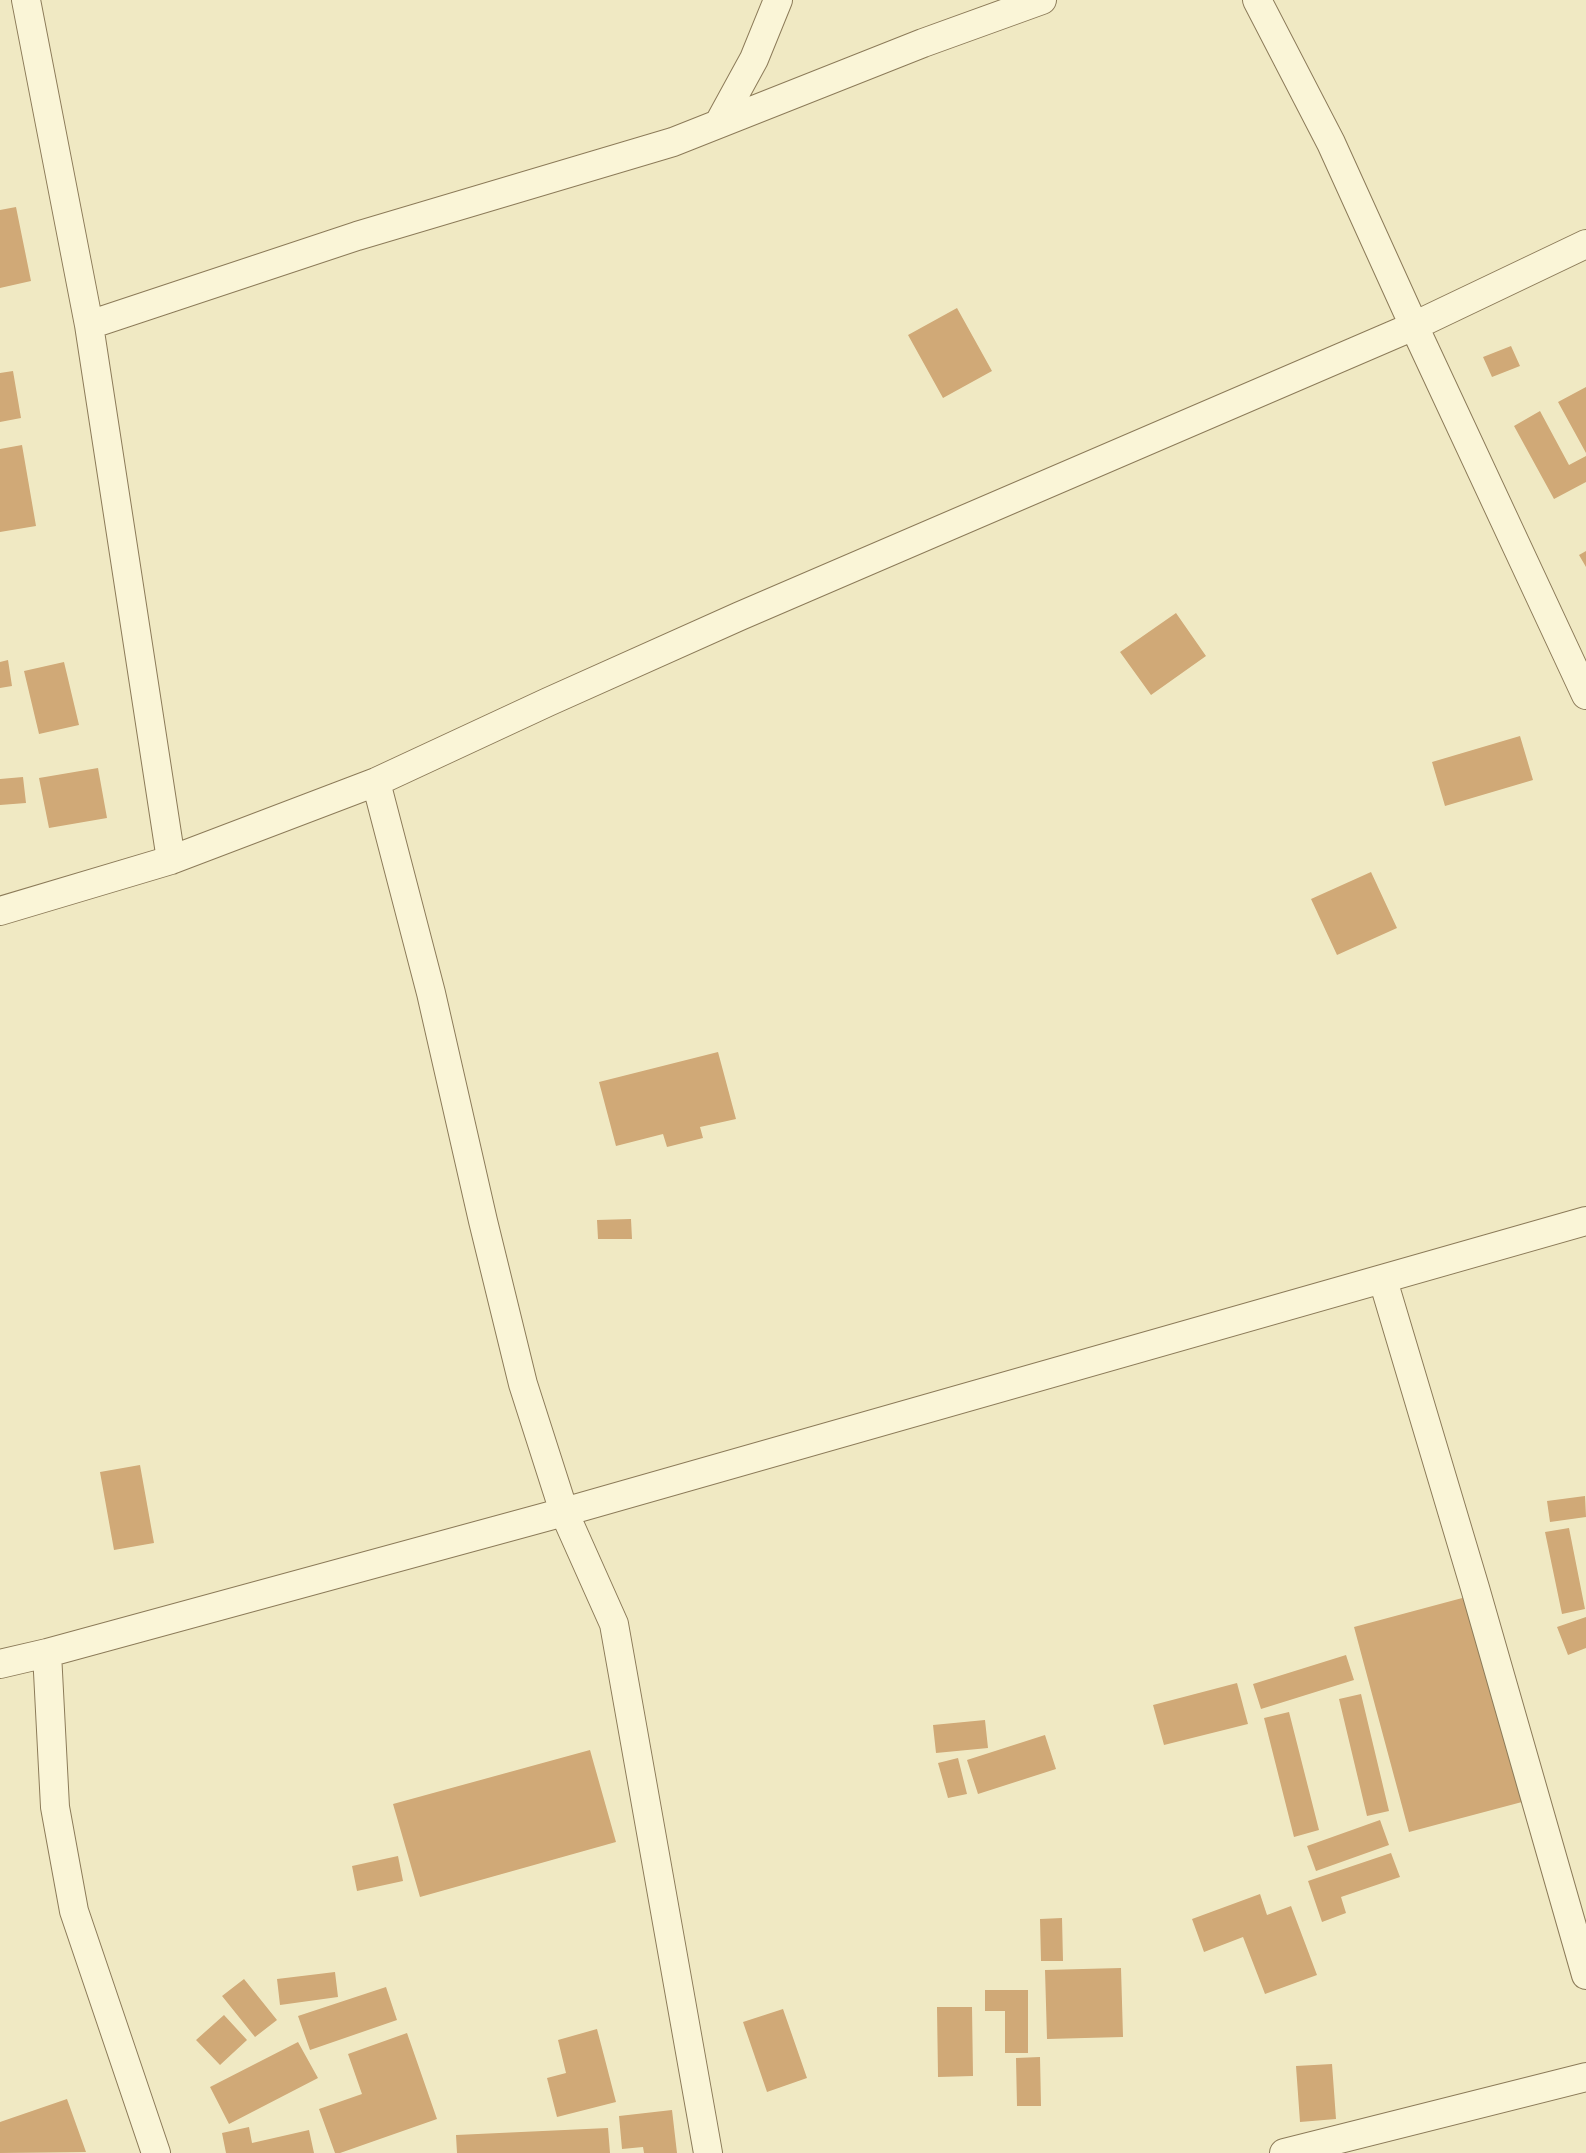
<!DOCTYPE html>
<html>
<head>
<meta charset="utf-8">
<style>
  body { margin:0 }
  canvas { display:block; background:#f0e9c3 }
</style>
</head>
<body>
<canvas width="1586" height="2153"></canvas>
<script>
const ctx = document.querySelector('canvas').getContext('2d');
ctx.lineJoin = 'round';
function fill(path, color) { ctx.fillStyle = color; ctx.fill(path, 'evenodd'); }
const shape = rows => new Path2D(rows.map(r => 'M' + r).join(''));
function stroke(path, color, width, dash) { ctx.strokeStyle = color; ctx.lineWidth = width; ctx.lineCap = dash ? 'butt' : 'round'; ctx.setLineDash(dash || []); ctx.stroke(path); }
fill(shape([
  [16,207,31,281,0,288,0,210],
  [957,308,992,371,943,398,908,335],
  [1511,346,1520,366,1492,377,1483,357],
  [13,371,21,418,0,422,0,373],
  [1586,387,1586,453,1558,402],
  [1540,411,1569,465,1586,456,1586,482,1554,499,1514,426],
  [22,445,36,526,0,532,0,449],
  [1586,551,1586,567,1579,555],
  [1176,613,1206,656,1151,695,1120,652],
  [8,660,12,686,0,688,0,662],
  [64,662,79,725,39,734,24,671],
  [1520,736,1533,780,1445,806,1432,762],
  [98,768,107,818,49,828,39,778],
  [23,777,26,803,0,805,0,779],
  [1371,872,1397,928,1337,955,1311,899],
  [718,1052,736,1119,700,1127,703,1138,667,1147,663,1134,616,1146,599,1082],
  [631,1219,632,1239,598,1239,597,1220],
  [140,1465,154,1543,114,1550,100,1472],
  [1585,1496,1586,1517,1550,1522,1547,1501],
  [1569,1528,1585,1609,1562,1614,1545,1532],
  [1466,1597,1522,1802,1409,1832,1354,1627],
  [1586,1617,1586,1648,1568,1655,1557,1627],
  [1346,1655,1354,1680,1261,1709,1253,1684],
  [1237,1683,1248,1724,1164,1745,1153,1705],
  [1361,1694,1389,1811,1367,1816,1339,1699],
  [1289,1712,1319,1830,1294,1837,1264,1718],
  [985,1720,988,1748,936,1753,933,1725],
  [1045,1735,1056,1769,978,1794,967,1760],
  [590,1750,616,1842,420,1897,393,1804],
  [958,1758,967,1794,948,1798,938,1763],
  [1380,1820,1389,1845,1316,1871,1307,1846],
  [1391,1853,1400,1877,1341,1897,1346,1913,1322,1922,1308,1881],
  [398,1856,403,1881,357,1891,352,1866],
  [1260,1894,1267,1915,1291,1906,1317,1975,1265,1994,1243,1937,1204,1952,1192,1919],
  [1062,1918,1063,1961,1041,1961,1040,1919],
  [1121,1968,1123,2037,1047,2039,1045,1970],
  [335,1972,338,1997,280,2005,277,1979],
  [244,1979,277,2020,255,2037,222,1996],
  [386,1987,397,2020,310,2050,298,2016],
  [985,1990,1028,1990,1028,2053,1005,2053,1005,2011,985,2011],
  [937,2007,972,2007,973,2076,938,2077],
  [783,2009,807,2078,767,2092,743,2022],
  [224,2015,247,2040,220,2065,196,2040],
  [597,2029,616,2102,557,2117,547,2078,566,2073,558,2040],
  [407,2033,437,2119,340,2153,335,2153,319,2109,362,2094,348,2054],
  [298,2042,318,2078,229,2124,210,2087],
  [1040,2057,1041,2106,1017,2106,1016,2058],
  [1332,2064,1336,2119,1300,2122,1296,2066],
  [67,2099,86,2152,0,2153,0,2122],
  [672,2110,677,2153,644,2153,643,2147,622,2149,619,2116],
  [249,2127,252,2143,309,2130,314,2153,226,2153,222,2133],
  [608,2128,610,2153,457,2153,456,2135]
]), '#d0a977');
const minor = shape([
  [26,0,89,325,171,860],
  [1257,0,1331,143,1414,326,1586,695],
  [719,123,754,59,778,0],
  [89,325,357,236,673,142,923,43,1042,0],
  [376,782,431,993,483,1221,523,1384,564,1512,614,1624,708,2153],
  [0,911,171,860,376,782,548,702,740,616,1414,326,1586,244],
  [1383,1280,1475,1588,1586,1975],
  [47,1653,55,1807,74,1911,156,2153],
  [0,1664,47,1653,564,1512,1586,1221],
  [1284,2153,1586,2077]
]);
stroke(minor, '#8c7b59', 30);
stroke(minor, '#faf5d7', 28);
</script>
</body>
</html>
